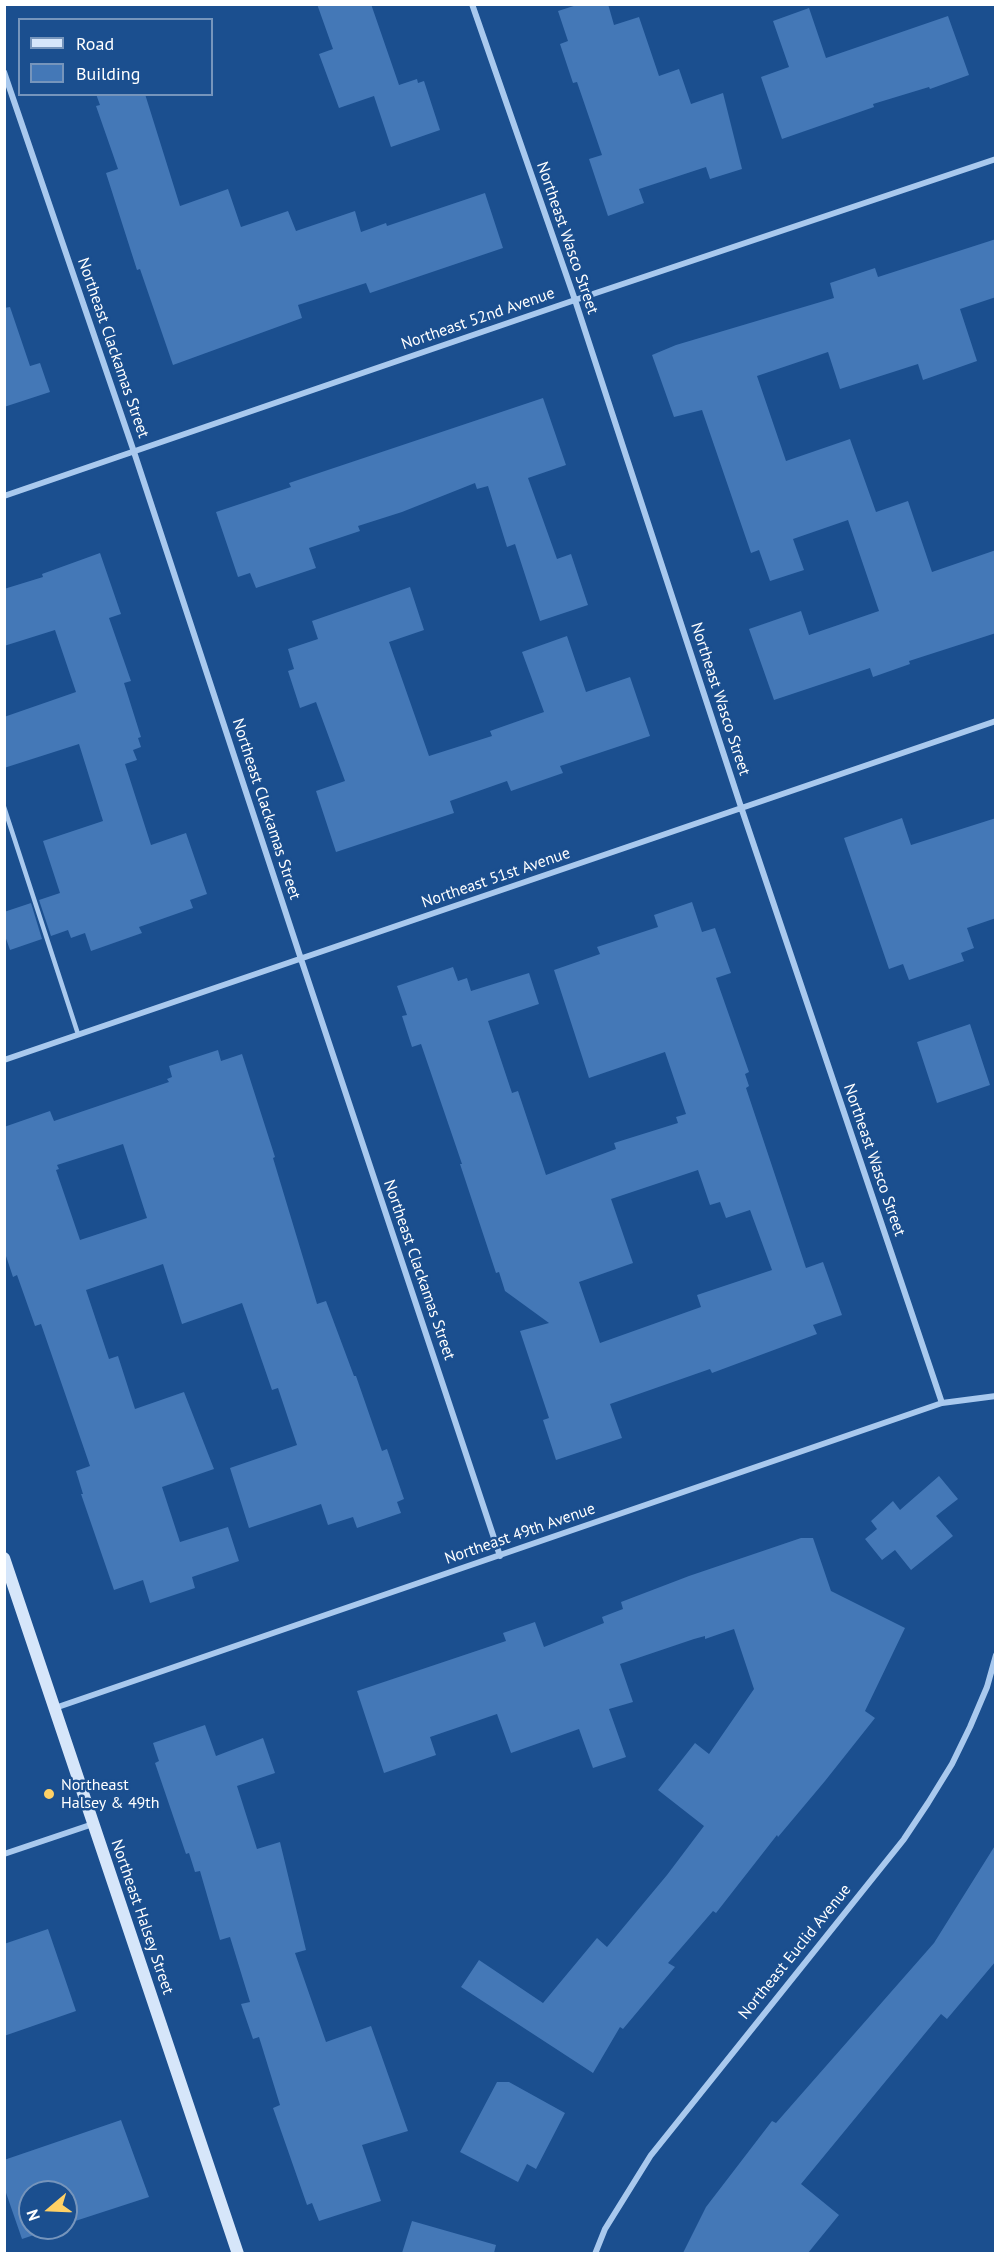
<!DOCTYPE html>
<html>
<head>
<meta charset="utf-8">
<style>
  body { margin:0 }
  #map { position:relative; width:1000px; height:2258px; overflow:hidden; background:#1b4f8f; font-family:"PT Sans",sans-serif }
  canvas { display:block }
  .frame { position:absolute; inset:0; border:6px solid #fff; pointer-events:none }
  .legend { position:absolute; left:18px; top:18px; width:195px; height:78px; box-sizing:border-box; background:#1b4f8f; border:2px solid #7695bc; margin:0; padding:8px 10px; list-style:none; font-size:18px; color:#fff }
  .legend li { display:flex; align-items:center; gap:12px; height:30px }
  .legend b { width:30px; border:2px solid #7695bc }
  .north { position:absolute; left:18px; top:2180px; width:60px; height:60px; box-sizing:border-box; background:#1b4f8f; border:2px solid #7695bc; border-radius:50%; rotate:251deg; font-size:16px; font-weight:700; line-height:24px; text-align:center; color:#fff }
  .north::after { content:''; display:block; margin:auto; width:21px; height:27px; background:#ffd166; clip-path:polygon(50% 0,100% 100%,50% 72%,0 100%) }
</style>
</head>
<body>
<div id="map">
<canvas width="1000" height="2258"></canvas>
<div class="frame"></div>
<ul class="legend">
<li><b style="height:8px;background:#d6e6fa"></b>Road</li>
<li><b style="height:16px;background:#4478b7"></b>Building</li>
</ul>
<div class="north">N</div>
</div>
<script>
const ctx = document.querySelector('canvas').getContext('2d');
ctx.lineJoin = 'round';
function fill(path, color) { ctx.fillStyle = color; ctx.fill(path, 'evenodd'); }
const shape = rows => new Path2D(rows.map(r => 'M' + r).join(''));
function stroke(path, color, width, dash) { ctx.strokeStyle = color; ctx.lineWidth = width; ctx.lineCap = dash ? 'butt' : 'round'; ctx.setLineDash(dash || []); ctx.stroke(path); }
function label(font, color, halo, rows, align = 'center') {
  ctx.font = font + ' "PT Sans",sans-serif'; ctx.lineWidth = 5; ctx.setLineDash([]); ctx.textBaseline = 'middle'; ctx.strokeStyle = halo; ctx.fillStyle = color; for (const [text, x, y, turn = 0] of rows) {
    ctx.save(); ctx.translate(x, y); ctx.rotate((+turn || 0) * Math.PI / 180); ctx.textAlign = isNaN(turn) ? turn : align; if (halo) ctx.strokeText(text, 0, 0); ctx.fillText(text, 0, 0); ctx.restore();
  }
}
fill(shape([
  [317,4,371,4,399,85,417,79,418,83,424,81,440,130,391,147,374,96,339,108,319,54,333,49],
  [580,4,608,4,614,25,639,17,659,76,679,69,691,104,723,93,742,169,710,179,706,167,639,189,644,203,608,216,589,159,602,155,577,82,573,83,560,44,568,41,558,11],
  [809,8,826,58,948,16,969,75,930,89,929,87,873,104,874,107,782,139,761,77,789,67,773,21],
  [96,94,145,94,180,206,228,189,241,227,288,211,296,231,355,211,361,232,386,223,387,226,485,193,503,248,370,293,366,283,298,305,302,318,173,365,140,269,137,270,106,173,118,169,96,106,100,105],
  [996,239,996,297,960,309,977,361,923,380,918,364,840,389,828,352,757,376,786,461,850,439,876,512,908,501,932,572,996,550,996,633,909,661,910,664,873,677,870,668,774,700,749,629,801,611,809,635,879,611,848,520,793,539,804,570,770,581,759,550,751,553,702,410,674,417,652,355,676,345,834,298,830,283,875,268,878,277],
  [10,307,30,366,40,363,50,392,4,407,4,308],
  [543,398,566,465,528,478,557,559,571,554,588,605,540,621,515,544,507,547,488,486,477,489,475,483,402,512,358,526,360,531,309,548,316,568,256,588,250,573,238,577,216,512,291,487,289,483],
  [100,553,121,614,109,618,131,681,124,683,141,737,138,738,141,747,133,750,137,760,125,764,151,845,186,833,207,894,190,900,193,908,139,927,142,933,91,951,85,933,71,938,68,930,51,936,39,900,60,893,43,841,103,821,79,744,4,768,4,717,76,692,55,630,4,646,4,589,43,577,42,574],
  [410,587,424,630,389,642,429,756,492,736,490,731,544,712,522,652,567,636,586,692,630,677,650,736,560,766,563,773,511,791,507,781,450,801,454,813,336,852,316,791,345,781,316,702,300,708,288,671,294,669,288,649,318,639,312,621],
  [902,818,911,845,996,818,996,918,967,928,974,948,961,953,964,961,909,980,903,964,889,969,844,838],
  [692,902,702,932,715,928,731,973,716,978,749,1072,745,1074,749,1086,746,1088,806,1268,823,1262,842,1315,813,1325,817,1334,712,1373,710,1369,610,1404,622,1438,556,1460,543,1420,549,1418,520,1331,549,1323,505,1291,499,1272,496,1273,460,1164,462,1164,421,1044,412,1047,402,1016,407,1015,397,986,453,967,458,981,467,978,471,991,529,973,539,1004,488,1021,512,1093,518,1091,546,1175,616,1149,614,1143,678,1123,676,1117,686,1114,665,1052,589,1078,554,970,600,954,597,947,658,927,654,915],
  [698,1170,710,1205,720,1202,726,1218,750,1210,772,1270,697,1295,701,1307,600,1343,579,1282,633,1263,611,1199],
  [31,903,42,939,10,950,4,933,4,912],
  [970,1024,990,1085,937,1103,917,1042],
  [218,1050,221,1061,242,1054,275,1157,273,1158,317,1304,326,1301,354,1376,356,1376,382,1451,387,1449,404,1499,397,1502,401,1513,357,1528,353,1517,328,1525,321,1504,249,1528,230,1468,297,1445,278,1388,272,1390,242,1303,182,1324,163,1264,86,1290,109,1359,118,1356,135,1409,184,1392,214,1469,162,1487,180,1542,228,1527,239,1561,192,1577,195,1588,150,1603,143,1580,114,1590,81,1494,83,1494,76,1471,90,1466,41,1324,35,1326,17,1275,13,1277,4,1250,4,1127,50,1111,54,1121,169,1082,167,1079,172,1077,169,1066],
  [123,1144,147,1218,80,1240,56,1170,59,1169,57,1165],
  [939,1476,958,1499,936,1516,953,1536,911,1570,895,1550,882,1560,865,1539,877,1529,871,1521,893,1501,900,1510],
  [801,1538,813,1538,831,1591,905,1628,865,1711,875,1718,825,1781,778,1837,777,1835,716,1913,713,1911,668,1963,675,1967,623,2029,620,2027,593,2073,461,1987,479,1960,543,2003,597,1938,607,1947,667,1875,704,1826,658,1790,695,1743,709,1754,754,1689,734,1629,705,1639,705,1636,694,1639,620,1664,633,1702,609,1709,626,1757,593,1768,579,1729,511,1753,497,1714,430,1737,436,1755,384,1773,357,1691,506,1641,503,1633,535,1622,544,1647,604,1623,602,1617,623,1609,621,1602,689,1576],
  [205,1725,216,1756,263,1738,275,1773,237,1786,257,1849,280,1842,306,1950,295,1953,326,2042,371,2026,408,2131,362,2145,381,2201,319,2221,312,2203,307,2205,273,2108,280,2105,259,2037,253,2039,241,2004,250,2002,230,1937,220,1940,200,1871,195,1872,189,1853,186,1854,155,1763,159,1761,153,1743],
  [996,1844,996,1961,947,2019,941,2014,801,2184,839,2215,808,2253,683,2253,706,2207,772,2121,776,2123,934,1943],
  [48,1929,76,2011,4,2036,4,1944],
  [497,2082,509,2082,565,2113,536,2169,527,2164,518,2182,460,2152],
  [121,2120,149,2197,66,2224,66,2192,30,2192,30,2228,55,2228,22,2239,4,2187,4,2160],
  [412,2221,496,2245,494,2253,402,2253]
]), '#4478b7');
stroke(shape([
  [4,807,78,1034]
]), '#a9c9ee', 4.5);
stroke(shape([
  [472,4,575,300,741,807,942,1403],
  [4,72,134,452,301,959,500,1556],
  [4,496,575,300,996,159],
  [4,1060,996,721],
  [55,1708,942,1403,996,1396],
  [4,1854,93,1824],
  [595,2254,605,2229,651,2155,904,1839,928,1803,952,1764,970,1727,987,1687,996,1655]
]), '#a9c9ee', 6);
stroke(shape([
  [4,1558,238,2254]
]), '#d6e6fa', 12);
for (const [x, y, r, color] of [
  [49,1794,6,"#ffd166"]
]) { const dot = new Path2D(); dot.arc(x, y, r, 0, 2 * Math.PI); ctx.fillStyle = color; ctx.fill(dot); stroke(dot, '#1b4f8f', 2); }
label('16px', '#fff', '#1b4f8f', [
  ["Northeast Wasco Street",567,238,71],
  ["Northeast 52nd Avenue",478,319,-19],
  ["Northeast Clackamas Street",113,348,71],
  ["Northeast Wasco Street",720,699,72],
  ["Northeast Clackamas Street",266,809,72],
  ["Northeast 51st Avenue",496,878,-19],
  ["Northeast Wasco Street",874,1160,71],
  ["Northeast Clackamas Street",419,1270,71],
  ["Northeast 49th Avenue",520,1534,-19],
  ["Northeast Halsey Street",142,1917,71],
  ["Northeast Euclid Avenue",795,1952,-51]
]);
label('16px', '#fff', '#1b4f8f', [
  ["Northeast",61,1785],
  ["Halsey & 49th",61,1803]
], 'left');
</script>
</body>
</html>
